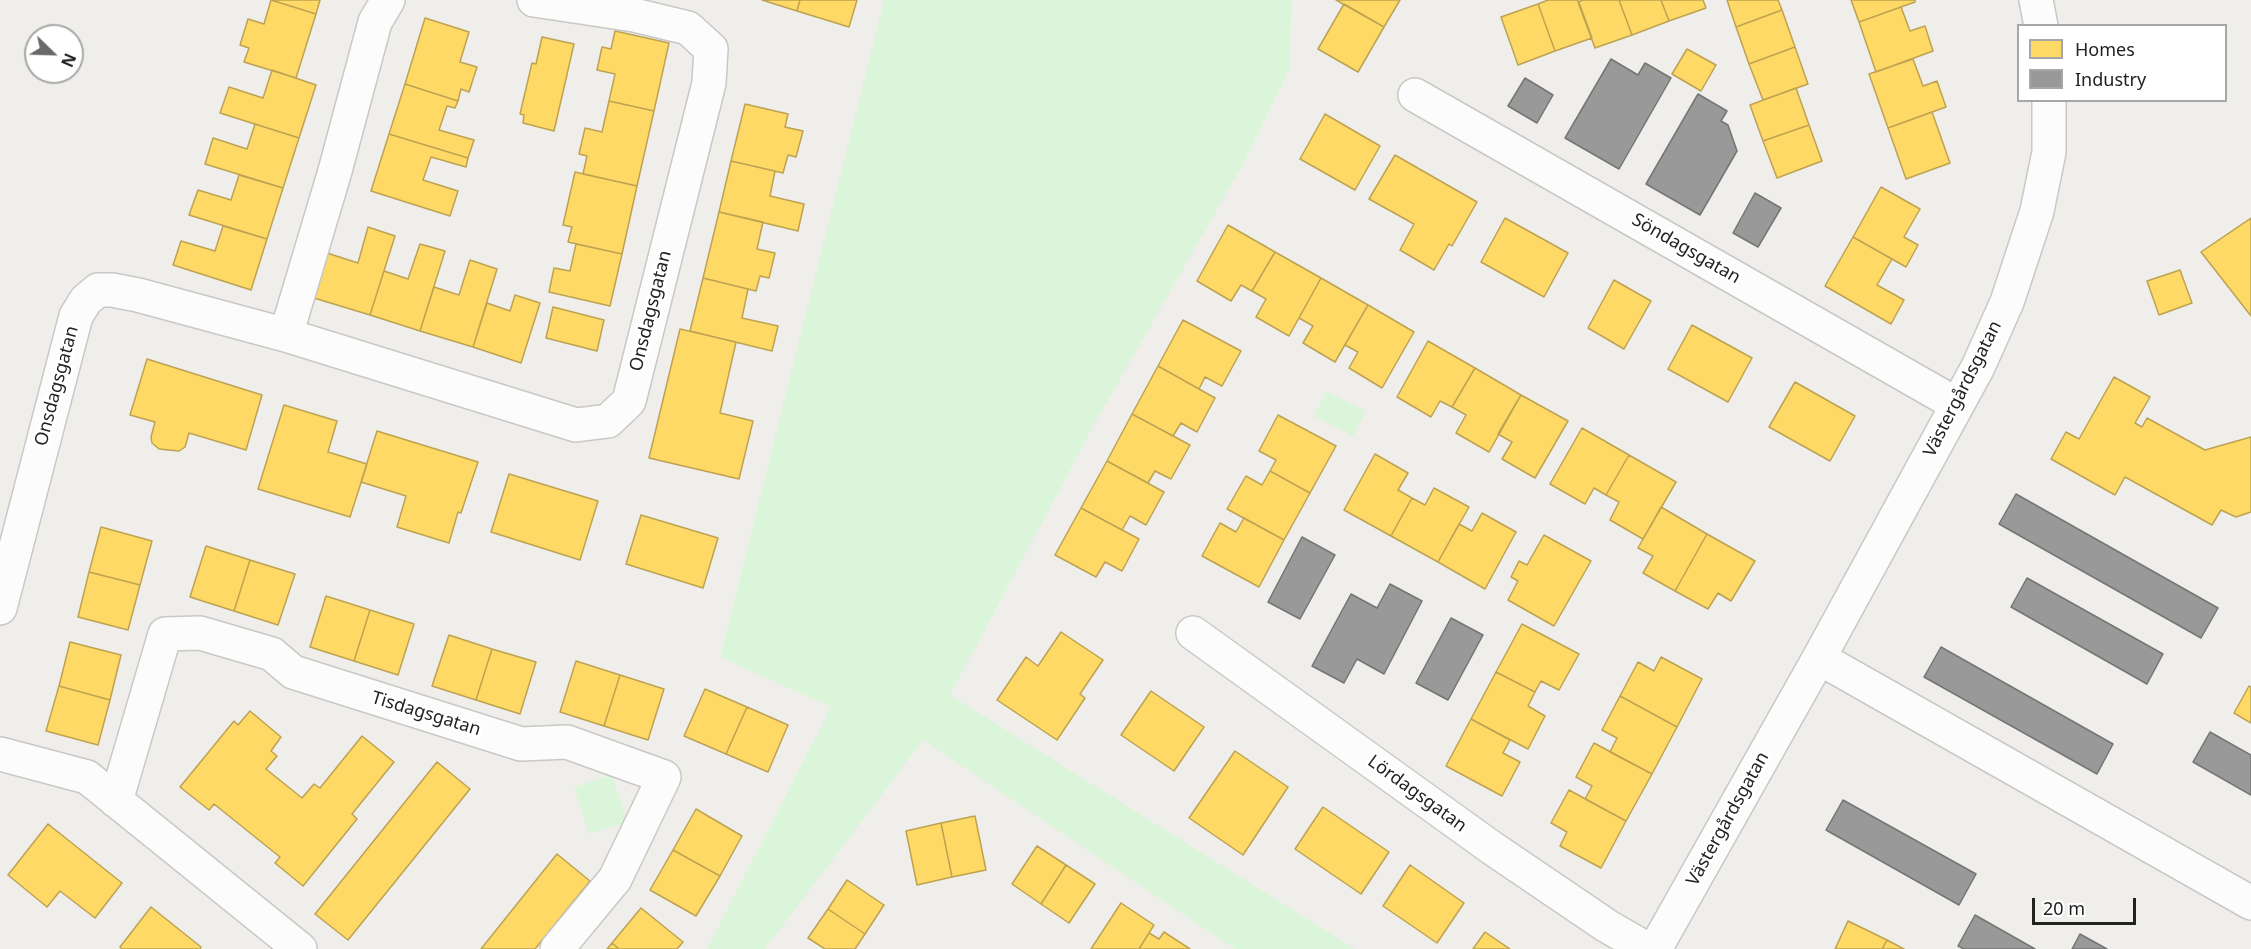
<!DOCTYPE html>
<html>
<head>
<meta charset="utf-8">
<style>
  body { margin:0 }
  #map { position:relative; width:2251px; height:949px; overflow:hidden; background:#f0eeeb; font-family:"Noto Sans",sans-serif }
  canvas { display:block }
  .legend { position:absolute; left:2017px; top:24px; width:210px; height:78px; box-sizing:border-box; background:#fff; border:2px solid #a7a7a7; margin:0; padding:8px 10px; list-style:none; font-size:18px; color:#222 }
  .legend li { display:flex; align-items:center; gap:12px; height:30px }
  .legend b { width:30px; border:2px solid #a7a7a7 }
  .north { position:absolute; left:24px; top:24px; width:60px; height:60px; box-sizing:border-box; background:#fff; border:2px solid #a7a7a7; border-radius:50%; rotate:113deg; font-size:16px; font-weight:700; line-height:24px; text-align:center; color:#222 }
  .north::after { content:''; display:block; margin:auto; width:21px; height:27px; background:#6a6968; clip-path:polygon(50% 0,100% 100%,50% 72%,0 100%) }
  .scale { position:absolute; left:2032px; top:898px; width:104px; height:27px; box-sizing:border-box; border:3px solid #222; border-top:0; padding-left:8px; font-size:18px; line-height:21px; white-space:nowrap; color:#222; -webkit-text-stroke:4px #fff; paint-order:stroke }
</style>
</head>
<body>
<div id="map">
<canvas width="2251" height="949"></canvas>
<ul class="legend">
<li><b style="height:16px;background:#ffd966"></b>Homes</li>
<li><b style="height:16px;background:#999"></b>Industry</li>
</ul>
<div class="north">N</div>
<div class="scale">20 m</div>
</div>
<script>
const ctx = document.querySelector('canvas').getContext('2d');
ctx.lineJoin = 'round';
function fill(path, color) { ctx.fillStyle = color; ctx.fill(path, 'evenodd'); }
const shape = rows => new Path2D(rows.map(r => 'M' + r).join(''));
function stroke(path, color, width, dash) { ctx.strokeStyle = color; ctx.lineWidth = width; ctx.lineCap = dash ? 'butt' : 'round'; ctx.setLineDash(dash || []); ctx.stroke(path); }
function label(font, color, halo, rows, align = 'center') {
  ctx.font = font + ' "Noto Sans",sans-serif'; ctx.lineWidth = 6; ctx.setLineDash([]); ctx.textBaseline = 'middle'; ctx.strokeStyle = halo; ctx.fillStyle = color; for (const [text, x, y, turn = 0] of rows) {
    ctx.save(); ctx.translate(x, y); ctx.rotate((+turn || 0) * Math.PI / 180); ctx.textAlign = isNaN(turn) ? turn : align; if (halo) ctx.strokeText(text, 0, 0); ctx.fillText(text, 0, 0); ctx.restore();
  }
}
fill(shape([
  [884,0,1292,0,1289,70,1242,166,1095,423,950,695,1355,949,1235,949,923,740,765,949,707,949,831,707,720,657],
  [1327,391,1366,411,1353,436,1314,416],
  [612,775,628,822,589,834,574,787]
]), '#daf5da');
const homes = shape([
  [271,0,316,14,296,78,244,62,249,48,240,45,248,19,264,24,271,0],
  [271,0,320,0,316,14,271,0],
  [762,0,800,0,797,11,762,0],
  [800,0,857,0,849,27,797,11,800,0],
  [1336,0,1400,0,1384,27,1336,0],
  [1548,0,1578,0,1592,38,1555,51,1538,4,1548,0],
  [1583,0,1619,0,1632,35,1595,48,1578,2,1583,0],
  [1619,0,1661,0,1669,21,1632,35,1619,0],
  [1661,0,1703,0,1706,8,1669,21,1661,0],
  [1727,0,1778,0,1782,10,1736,27,1727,0],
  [1851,0,1915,0,1915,2,1859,22,1851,0],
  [1344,4,1384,27,1358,72,1318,49,1344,4],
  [1538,4,1555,51,1518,65,1501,17,1538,4],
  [1901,7,1910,31,1925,26,1933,51,1876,72,1859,22,1901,7],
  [1782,10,1795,47,1749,64,1736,27,1782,10],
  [425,18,469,32,460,62,477,67,469,92,461,89,458,101,405,84,425,18],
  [615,31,669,43,654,111,609,101,615,74,597,70,602,47,611,49,615,31],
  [542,37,574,44,554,131,523,123,524,115,520,114,532,63,536,64,542,37],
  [1795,47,1808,84,1763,100,1749,64,1795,47],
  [1687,49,1716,65,1701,91,1672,74,1687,49],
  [1913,59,1923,86,1937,81,1946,107,1888,128,1869,74,1913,59],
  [272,70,316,85,299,138,220,113,229,87,263,98,272,70],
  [405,84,458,101,455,108,447,106,439,130,474,140,468,158,389,134,405,84],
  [1796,88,1809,125,1763,141,1750,105,1796,88],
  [609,101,654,111,637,186,583,174,587,156,579,154,585,128,602,132,609,101],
  [745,104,788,114,785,127,803,131,796,157,788,155,783,173,731,161,745,104],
  [1932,112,1950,163,1906,179,1888,128,1932,112],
  [1325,114,1380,146,1355,190,1300,159,1325,114],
  [255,124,299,138,283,188,205,164,213,138,247,149,255,124],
  [1809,125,1822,161,1777,178,1763,141,1809,125],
  [389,134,468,158,466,167,431,157,423,180,458,191,450,216,371,191,389,134],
  [1395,155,1477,202,1452,246,1449,244,1434,270,1400,250,1414,224,1369,199,1395,155],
  [731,161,775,171,770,196,804,204,798,231,719,212,731,161],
  [575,172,637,186,622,254,568,242,572,227,563,225,575,172],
  [239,175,283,188,267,239,189,215,198,190,231,200,239,175],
  [1881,187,1920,209,1904,237,1918,245,1906,267,1853,237,1881,187],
  [719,212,763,222,757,249,775,253,769,278,760,276,756,291,703,278,719,212],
  [1505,218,1568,253,1544,297,1481,262,1505,218],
  [2251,218,2251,316,2201,252,2251,218],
  [1228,225,1275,252,1252,291,1241,285,1231,301,1197,281,1228,225],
  [223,226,267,239,251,290,173,265,181,241,215,251,223,226],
  [368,227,395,236,370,315,314,298,327,253,358,263,368,227],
  [1853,237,1892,259,1877,285,1904,300,1891,324,1825,286,1853,237],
  [420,244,445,251,420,331,370,315,384,271,408,279,420,244],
  [576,244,622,254,610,306,549,292,554,268,570,271,576,244],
  [1275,252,1321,278,1289,336,1256,317,1266,299,1252,291,1275,252],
  [470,260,497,269,473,347,420,331,434,287,459,295,470,260],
  [2180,270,2192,303,2159,315,2147,281,2180,270],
  [703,278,748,289,742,318,778,326,772,351,690,331,703,278],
  [1321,278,1368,305,1335,362,1303,343,1313,326,1299,318,1321,278],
  [1614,280,1651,301,1624,349,1588,328,1614,280],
  [515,295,540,303,521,363,473,347,487,303,510,311,515,295],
  [1368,305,1414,332,1382,388,1349,368,1358,352,1345,345,1368,305],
  [553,307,604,320,597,351,546,338,553,307],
  [1183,320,1241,351,1222,386,1205,377,1199,389,1158,366,1183,320],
  [1692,325,1752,358,1728,402,1668,369,1692,325],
  [680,329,736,342,720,413,753,421,739,479,649,458,680,329],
  [1428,341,1475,368,1452,407,1440,401,1431,417,1397,397,1428,341],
  [147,359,262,395,246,450,189,433,185,447,179,451,159,449,152,443,151,437,155,422,130,415,147,359],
  [1158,366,1215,398,1197,432,1181,423,1173,436,1132,414,1158,366],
  [1475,368,1521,395,1489,452,1456,433,1466,415,1452,407,1475,368],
  [2114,377,2150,397,2135,423,2142,427,2147,418,2205,450,2251,437,2251,512,2236,517,2221,510,2212,525,2125,477,2115,495,2051,459,2066,432,2079,439,2114,377],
  [1795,382,1855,416,1830,461,1769,427,1795,382],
  [1521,395,1568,421,1535,478,1502,459,1512,442,1498,434,1521,395],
  [284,405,337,421,328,452,367,464,350,517,258,489,284,405],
  [1132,414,1190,445,1171,479,1155,471,1148,483,1107,461,1132,414],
  [1278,415,1336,446,1310,493,1270,471,1276,460,1259,451,1278,415],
  [1582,428,1629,455,1606,495,1594,488,1585,504,1550,484,1582,428],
  [377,431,478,462,461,513,458,512,449,543,397,527,406,496,361,482,377,431],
  [1375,454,1408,473,1398,490,1412,498,1391,536,1344,510,1375,454],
  [1629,455,1676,482,1643,539,1610,520,1619,502,1606,495,1629,455],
  [1107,461,1164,492,1146,525,1130,516,1122,530,1081,508,1107,461],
  [1270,471,1310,493,1284,540,1227,509,1246,476,1262,485,1270,471],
  [509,474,598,501,580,560,491,532,509,474],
  [1434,488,1469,507,1438,562,1391,536,1412,498,1425,505,1434,488],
  [1661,507,1707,534,1675,591,1643,573,1653,556,1638,548,1661,507],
  [1081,508,1139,539,1122,571,1105,562,1096,577,1055,555,1081,508],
  [1482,513,1516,532,1485,589,1438,562,1459,524,1472,531,1482,513],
  [641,515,718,538,703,588,626,564,641,515],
  [1244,518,1284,540,1259,587,1202,556,1220,523,1236,532,1244,518],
  [101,527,152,541,140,585,89,572,101,527],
  [1707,534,1755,561,1731,601,1718,593,1708,609,1675,591,1707,534],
  [1544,535,1591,561,1554,626,1508,600,1518,581,1511,577,1519,561,1527,565,1544,535],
  [206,546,250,560,234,611,190,597,206,546],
  [250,560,295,574,278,625,234,611,250,560],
  [89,572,140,585,128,630,78,617,89,572],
  [326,596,370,610,354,661,310,647,326,596],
  [370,610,414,624,398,675,354,661,370,610],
  [1522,624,1579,654,1559,690,1541,681,1535,692,1496,672,1522,624],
  [1061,632,1103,660,1080,694,1085,698,1057,740,997,700,1026,657,1038,666,1061,632],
  [449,635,492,649,476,700,432,686,449,635],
  [70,642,121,655,110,700,59,686,70,642],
  [492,649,536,662,520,714,476,700,492,649],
  [1661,657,1702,679,1677,727,1620,696,1638,662,1654,671,1661,657],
  [576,661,620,675,604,726,560,712,576,661],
  [1496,672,1535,692,1528,706,1545,716,1528,749,1471,719,1496,672],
  [620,675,664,689,648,740,604,726,620,675],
  [59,686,110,700,98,745,46,731,59,686],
  [2249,686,2251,687,2251,723,2234,713,2249,686],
  [705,689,747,707,726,754,684,736,705,689],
  [1151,691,1204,727,1174,771,1121,735,1151,691],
  [1620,696,1677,727,1652,774,1610,752,1617,738,1602,730,1620,696],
  [747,707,788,725,768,772,726,754,747,707],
  [250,711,281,737,271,751,277,756,266,769,302,798,314,784,320,788,362,736,394,762,352,814,357,819,303,886,275,863,280,857,214,804,209,810,180,787,234,721,238,725,250,711],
  [1471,719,1510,740,1503,753,1520,762,1502,796,1446,766,1471,719],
  [1594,743,1652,774,1626,821,1585,799,1592,786,1576,777,1594,743],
  [1235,751,1288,787,1243,855,1189,818,1235,751],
  [437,762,470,789,348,940,315,914,437,762],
  [1569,790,1626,821,1601,868,1560,846,1567,832,1551,823,1569,790],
  [1323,807,1389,852,1361,894,1295,849,1323,807],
  [696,809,742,836,720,876,673,850,696,809],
  [975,816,986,870,952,877,941,823,975,816],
  [941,823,952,877,917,885,906,831,941,823],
  [48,824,122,883,95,918,60,891,47,907,8,875,48,824],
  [1037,846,1066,865,1041,904,1012,884,1037,846],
  [673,850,720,876,696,916,650,890,673,850],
  [557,854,590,881,535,949,481,949,557,854],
  [1066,865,1095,884,1069,923,1041,904,1066,865],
  [1410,865,1464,903,1437,943,1383,906,1410,865],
  [847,880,884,905,865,934,828,909,847,880],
  [1121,903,1154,925,1139,949,1091,949,1121,903],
  [151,907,201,947,200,949,122,949,120,947,151,907],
  [641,908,683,942,677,949,619,949,612,943,641,908],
  [828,909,865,934,855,949,825,949,808,938,828,909],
  [1848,921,1887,940,1882,949,1835,949,1848,921],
  [1164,932,1190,949,1139,949,1149,933,1159,939,1164,932],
  [1485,932,1510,949,1473,949,1485,932],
  [1887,940,1904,949,1882,949,1887,940],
  [612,943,619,949,607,949,612,943]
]);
fill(homes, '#ffd966');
stroke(homes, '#bda252', 1.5);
const industry = shape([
  [1611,59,1638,75,1645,63,1671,78,1619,169,1565,138,1611,59],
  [1525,78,1553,95,1537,123,1508,106,1525,78],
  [1698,94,1727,111,1721,121,1728,125,1737,151,1700,215,1646,184,1698,94],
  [1755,193,1781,208,1758,247,1733,233,1755,193],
  [2016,494,2218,608,2201,638,1999,524,2016,494],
  [1302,537,1335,555,1300,619,1268,602,1302,537],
  [2027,578,2163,654,2147,684,2011,607,2027,578],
  [1390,584,1422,601,1384,674,1357,659,1344,683,1312,666,1351,594,1377,608,1390,584],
  [1451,618,1483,635,1448,700,1416,683,1451,618],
  [1941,647,2113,744,2097,774,1924,677,1941,647],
  [2210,732,2251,755,2251,795,2193,762,2210,732],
  [1843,800,1976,874,1959,905,1826,830,1843,800],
  [1975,915,2035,949,1964,949,1958,946,1975,915],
  [2080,934,2107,949,2072,949,2080,934]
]);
fill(industry, '#999');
stroke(industry, '#757575', 1.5);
const street = shape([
  [2036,0,2041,26],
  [1415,95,1956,404],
  [286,335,335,171,375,22,388,0],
  [0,608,76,316,86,300,98,290,112,290,138,295,286,335,576,425,608,421,629,401,709,83,711,49,688,28,634,15,534,0],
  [1193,633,1492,848,1607,926,1647,949],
  [1819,658,2251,903],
  [0,754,87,777,300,949],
  [116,801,165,634,200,633,272,654,293,672,521,744,567,742,664,777,615,879,557,949],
  [1655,949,1819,658,1978,367,2007,302,2037,211,2049,152,2049,100]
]);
stroke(street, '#c9c8c7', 36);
stroke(street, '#fdfcfc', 33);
label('18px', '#222', '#fff', [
  ["Söndagsgatan",1686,249,30],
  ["Onsdagsgatan",651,311,-76],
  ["Onsdagsgatan",57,386,-75],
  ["Västergårdsgatan",1963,389,-63],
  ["Tisdagsgatan",426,714,17],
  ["Lördagsgatan",1417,794,36],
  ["Västergårdsgatan",1728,819,-61]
]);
</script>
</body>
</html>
